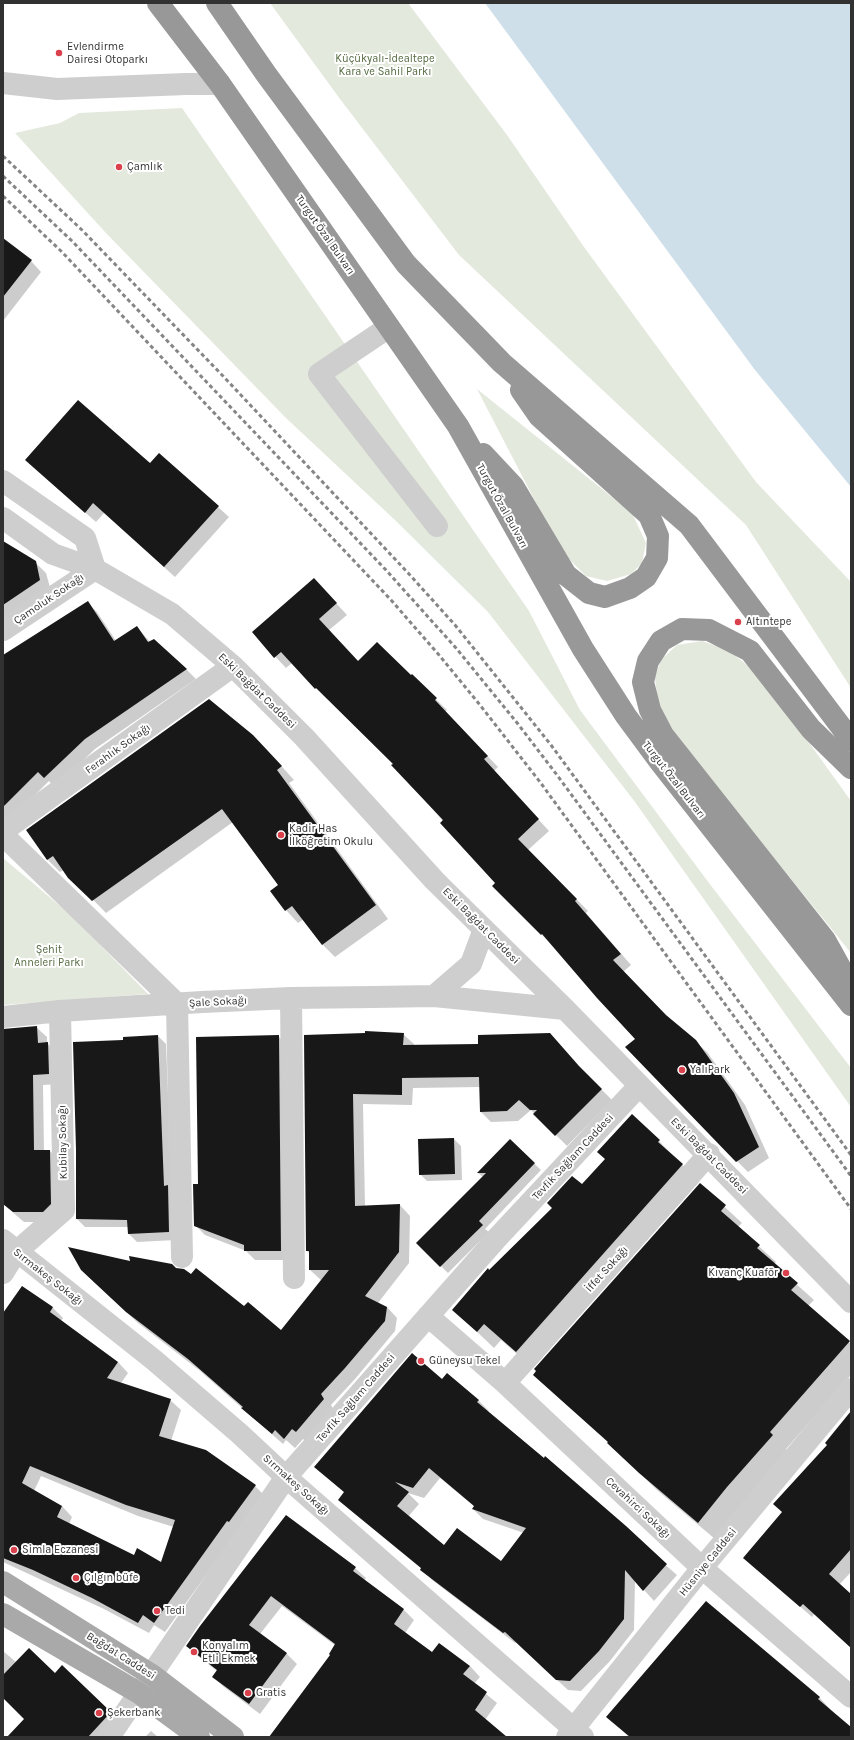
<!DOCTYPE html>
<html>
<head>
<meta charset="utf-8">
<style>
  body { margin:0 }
  #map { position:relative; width:854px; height:1740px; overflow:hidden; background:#fff; font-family:Karla,sans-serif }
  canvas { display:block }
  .frame { position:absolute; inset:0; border:4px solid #313131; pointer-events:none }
</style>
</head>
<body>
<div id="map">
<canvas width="854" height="1740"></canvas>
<div class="frame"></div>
</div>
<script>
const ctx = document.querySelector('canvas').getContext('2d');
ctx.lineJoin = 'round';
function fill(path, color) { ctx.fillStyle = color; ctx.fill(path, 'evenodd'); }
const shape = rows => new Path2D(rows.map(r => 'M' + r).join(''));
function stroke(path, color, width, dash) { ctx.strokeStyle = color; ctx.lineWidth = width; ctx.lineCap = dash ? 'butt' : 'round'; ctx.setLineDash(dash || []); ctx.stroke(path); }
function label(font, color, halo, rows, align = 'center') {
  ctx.font = font + ' Karla,sans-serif'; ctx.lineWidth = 4; ctx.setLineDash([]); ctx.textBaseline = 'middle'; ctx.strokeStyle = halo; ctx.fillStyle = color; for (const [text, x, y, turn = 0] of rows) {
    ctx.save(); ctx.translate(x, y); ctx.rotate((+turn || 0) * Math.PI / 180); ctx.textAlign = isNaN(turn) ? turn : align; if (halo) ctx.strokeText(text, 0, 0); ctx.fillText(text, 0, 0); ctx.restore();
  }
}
fill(shape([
  [270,3,408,3,507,135,584,247,756,482,851,582,851,688,746,525,459,255,340,99],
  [182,108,529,611,580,710,709,883,851,1068,851,1107,635,802,488,612,396,521,286,418,105,232,15,133,60,123,79,113],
  [477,389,632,513,646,543,642,563,631,574,607,581,586,576,561,551],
  [702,641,728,650,761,676,851,801,851,953,670,730,658,706,655,677,661,660,677,645],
  [3,858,72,916,148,994,3,1005]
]), '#e3e9dd');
fill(shape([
  [485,3,851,3,851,487,755,370]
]), '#cedfea');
fill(shape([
  [3,239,31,261,41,272,3,321],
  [26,460,150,464,218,507,229,517,175,577,104,513,96,522],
  [3,542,35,562,46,573,51,591,3,622],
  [314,579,347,615,329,630,359,662,411,677,412,676,447,710,445,712,498,767,494,771,549,831,528,850,588,911,586,913,631,965,623,972,668,1018,707,1052,745,1105,769,1158,748,1172,737,1161,637,1039,552,945,494,886,496,883,394,764,328,698,327,699,292,663,286,668,253,633],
  [87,602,97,612,116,641,137,627,150,642,186,669,196,679,95,749,55,788,49,781,7,823,3,818,3,657],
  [266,749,294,780,289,783,388,919,335,957,322,944,304,919,298,923,286,910,279,886,233,822,106,913,64,870,60,872,47,859,28,830],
  [36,1027,47,1037,47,1043,58,1054,59,1084,43,1085,44,1151,50,1151,60,1161,53,1222,24,1222,3,1204,3,1030],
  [403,1034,414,1044,414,1046,589,1077,612,1100,567,1146,531,1110,518,1121,491,1122,481,1112,480,1087,413,1088,412,1105,363,1104,365,1206,400,1205,410,1216,409,1263,378,1303,387,1307,397,1318,395,1331,355,1379,331,1405,334,1410,307,1442,303,1439,295,1448,286,1440,283,1444,199,1370,138,1323,93,1281,131,1262,176,1269,245,1308,281,1331,322,1281,310,1270,310,1254,307,1251,305,1036],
  [158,1036,166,1044,172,1190,176,1240,137,1242,129,1234,129,1227,85,1227,77,1219],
  [278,1036,288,1046,291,1260,255,1260,246,1251,205,1235,195,1225],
  [454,1139,461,1146,462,1180,427,1181,420,1174],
  [510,1140,541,1170,485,1229,489,1232,448,1273,417,1243,483,1177,478,1173],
  [659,1141,699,1182,533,1368,501,1340,494,1348,453,1309,489,1271,582,1186,606,1159],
  [700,1184,742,1223,738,1227,776,1262,774,1264,814,1300,808,1306,851,1344,851,1375,786,1449,789,1452,715,1539,657,1490,608,1442,534,1375],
  [22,1287,53,1308,63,1318,61,1321,118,1362,128,1373,121,1383,170,1400,181,1410,171,1441,255,1486,265,1496,238,1531,165,1632,154,1625,149,1633,104,1609,3,1562,3,1315],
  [41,1476,138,1516,174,1527,162,1563,134,1556,69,1524,72,1517,62,1506,34,1491],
  [442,1380,478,1400,489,1411,488,1412,677,1575,654,1601,635,1580,634,1630,610,1661,581,1691,568,1690,516,1642,515,1643,432,1580,422,1569,350,1510,339,1500,345,1493,316,1467],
  [440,1478,475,1507,473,1509,483,1519,524,1533,501,1562,444,1547,408,1517,419,1504,408,1493,424,1498],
  [851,1413,851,1572,839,1585,851,1596,851,1648,814,1614,812,1617,745,1558,783,1513],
  [286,1516,355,1568,366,1578,364,1581,404,1610,414,1620,405,1633,433,1653,470,1666,480,1677,474,1684,497,1703,485,1720,506,1737,277,1737,331,1656,336,1646,282,1606,260,1634,287,1654,297,1664,260,1714,224,1687,213,1677,217,1671,198,1656,187,1646],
  [3,1651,16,1662,110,1712,120,1722,107,1737,9,1737,25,1719,3,1697],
  [819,1697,830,1709,829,1710,851,1728,851,1737,629,1737,608,1717],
  [151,1731,158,1737,145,1737]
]), '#0003');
fill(shape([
  [3,238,32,260,3,297],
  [78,400,150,463,159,453,219,506,164,567,93,503,85,513,25,460],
  [3,541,36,561,40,580,3,605],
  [314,578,337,603,319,619,358,661,377,642,411,675,412,674,437,698,435,700,488,756,484,759,539,819,518,839,577,899,575,901,621,954,613,960,666,1015,696,1040,734,1093,759,1147,736,1162,625,1047,635,1039,597,998,542,934,541,935,492,886,495,883,440,823,443,820,391,765,393,764,316,688,315,689,281,652,274,658,252,632],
  [88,601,114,641,137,626,148,642,154,639,187,669,85,739,44,778,38,772,3,807,3,655],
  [209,699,253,735,282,766,277,770,376,905,322,945,292,906,285,911,270,891,278,885,222,809,92,901,68,878,53,856,47,860,26,830],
  [37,1026,38,1043,48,1042,49,1074,33,1075,34,1150,50,1150,51,1204,43,1212,13,1212,3,1204,3,1029],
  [365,1031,404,1033,403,1045,478,1044,478,1035,550,1033,579,1066,602,1089,555,1136,533,1114,537,1110,530,1110,519,1100,507,1111,480,1112,479,1077,402,1078,402,1095,353,1094,355,1206,400,1204,399,1252,365,1296,387,1307,385,1321,345,1368,321,1394,324,1399,296,1432,292,1429,284,1439,275,1430,272,1434,241,1408,243,1407,188,1359,126,1312,81,1270,68,1247,130,1261,129,1256,172,1264,176,1268,184,1269,191,1274,196,1268,244,1306,248,1302,281,1330,329,1270,309,1270,309,1251,306,1251,304,1035,365,1033],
  [158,1035,164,1186,168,1185,169,1232,128,1234,127,1220,76,1219,76,1150,73,1042,123,1040,123,1037],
  [279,1035,281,1251,244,1251,244,1245,194,1226,193,1184,198,1184,196,1037],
  [632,1114,660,1140,658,1142,683,1164,516,1352,484,1324,477,1332,452,1310,488,1268,489,1270,552,1208,547,1203,572,1176,582,1184,605,1159,597,1152],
  [454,1138,455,1174,419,1175,418,1139],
  [510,1139,535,1163,479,1221,483,1225,440,1267,416,1243,486,1173,477,1173],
  [700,1183,726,1205,721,1211,760,1245,757,1248,798,1283,791,1290,850,1341,770,1432,773,1435,727,1487,698,1523,639,1473,607,1443,608,1442,533,1375,536,1371,534,1369],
  [22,1286,53,1307,50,1312,118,1362,107,1378,171,1399,159,1436,206,1450,256,1485,229,1522,227,1521,154,1623,143,1615,138,1623,92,1598,33,1570,3,1558,3,1313],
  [30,1466,126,1505,175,1520,161,1562,137,1548,134,1555,57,1517,62,1506,22,1483],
  [412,1353,442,1379,447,1373,479,1400,477,1402,544,1458,545,1456,626,1526,667,1564,643,1591,625,1570,624,1619,599,1651,570,1681,556,1680,505,1632,503,1633,420,1570,421,1568,338,1500,344,1492,314,1467],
  [429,1468,474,1506,472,1509,526,1528,501,1561,457,1528,444,1545,397,1506,409,1492,395,1482,413,1488],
  [851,1411,851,1549,829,1574,851,1594,851,1648,803,1604,800,1607,743,1558,782,1512,773,1504,827,1445,825,1443],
  [286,1515,356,1567,353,1571,404,1609,394,1624,432,1652,439,1643,470,1666,463,1674,487,1692,475,1710,507,1737,269,1737,330,1655,329,1654,335,1644,271,1596,249,1625,287,1653,249,1704,212,1677,217,1670,186,1646,200,1626],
  [706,1601,820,1697,818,1699,851,1727,851,1737,630,1737,606,1717],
  [29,1648,55,1673,62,1665,111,1712,88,1737,7,1737,24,1719,3,1698,3,1675]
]), '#181818');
stroke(shape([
  [3,83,57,89,186,84,220,84],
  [389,327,319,374,437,526],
  [3,481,85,538,95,569],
  [3,518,53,554,95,569,172,614,233,666,304,737,435,881,565,1009,851,1302],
  [3,630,95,569],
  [3,831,233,666],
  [3,835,177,1004,182,1257],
  [434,996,471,964,484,929],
  [291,998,294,1278],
  [3,1017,60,1011,202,1002,291,998,373,997,434,996,565,1009],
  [3,1240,154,1360,240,1434,286,1477,583,1737],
  [3,1273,16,1252,64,1210,60,1011],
  [428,1316,505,1383,702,1568,851,1697],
  [505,1383,709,1154],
  [109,1737,286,1477,498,1237,639,1086],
  [567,1737,702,1568,851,1389]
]), '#cecece', 22);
stroke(shape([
  [3,1582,152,1675,233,1737],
  [3,1614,139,1693,199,1737]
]), '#a9a9a9', 22);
stroke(shape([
  [158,3,220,84,458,426,583,649,626,716,660,762,851,1005],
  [217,3,266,74,406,264,502,363,689,525,851,740],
  [483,454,513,486,566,575,589,593,605,597,630,588,646,577,657,558,658,536,649,515,539,416,521,390],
  [851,768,811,729,750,651,709,630,682,629,661,641,648,661,643,682,650,710,663,735,825,940,851,987]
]), '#989898', 22);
stroke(shape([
  [3,156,82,230,223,376,409,574,455,625,551,745,851,1155],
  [3,176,72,241,385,569,456,648,518,724,557,775,851,1176],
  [3,196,62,252,391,600,439,655,480,705,540,782,851,1209]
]), '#868686', 3, [4, 3]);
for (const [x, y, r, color] of [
  [59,53,4,"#da414c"],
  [119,167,4,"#da414c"],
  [738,622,4,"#da414c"],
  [281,835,4,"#da414c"],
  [682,1070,4,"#da414c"],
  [786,1273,4,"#da414c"],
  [421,1361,4,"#da414c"],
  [14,1550,4,"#da414c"],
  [76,1578,4,"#da414c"],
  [157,1611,4,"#da414c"],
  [194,1652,4,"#da414c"],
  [248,1693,4,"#da414c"],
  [99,1713,4,"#da414c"]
]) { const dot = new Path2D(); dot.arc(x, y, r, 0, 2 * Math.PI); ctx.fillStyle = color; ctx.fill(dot); stroke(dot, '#fff', 1.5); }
label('11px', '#313131', '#fff', [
  ["Evlendirme",67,47],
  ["Dairesi Otoparkı",67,60],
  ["Çamlık",127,167],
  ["Altıntepe",746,622],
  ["Kadir Has",289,829],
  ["İlköğretim Okulu",289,842],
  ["YalıPark",690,1070],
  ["Kıvanç Kuaför",778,1273,"right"],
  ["Güneysu Tekel",429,1361],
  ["Simla Eczanesi",22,1550],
  ["Çılgın büfe",84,1578],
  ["Tedi",165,1611],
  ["Konyalım",202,1646],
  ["Etli Ekmek",202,1659],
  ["Gratis",256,1693],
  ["Şekerbank",107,1713]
], 'left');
label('11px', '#546a40', '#fff', [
  ["Küçükyalı-İdealtepe",385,59],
  ["Kara ve Sahil Parkı",385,72],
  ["Şehit",49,950],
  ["Anneleri Parkı",49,963]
]);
label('11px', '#313131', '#fff', [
  ["Turgut Özal Bulvarı",325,235,55],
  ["Turgut Özal Bulvarı",502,506,61],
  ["Çamoluk Sokağı",49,599,-34],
  ["Eski Bağdat Caddesi",257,691,44],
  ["Ferahlık Sokağı",118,749,-36],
  ["Turgut Özal Bulvarı",674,780,52],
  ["Eski Bağdat Caddesi",481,926,45],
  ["Şale Sokağı",218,1002,-3],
  ["Kubilay Sokağı",63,1142,-91],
  ["Eski Bağdat Caddesi",709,1156,45],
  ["Tevfik Sağlam Caddesi",573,1157,-47],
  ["İffet Sokağı",607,1269,-48],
  ["Sırmakeş Sokağı",48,1277,38],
  ["Tevfik Sağlam Caddesi",356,1398,-49],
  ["Sırmakeş Sokağı",296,1485,42],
  ["Cevahirci Sokağı",638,1508,43],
  ["Hüsniye Caddesi",708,1562,-51],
  ["Bağdat Caddesi",121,1656,32]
]);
</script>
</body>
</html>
